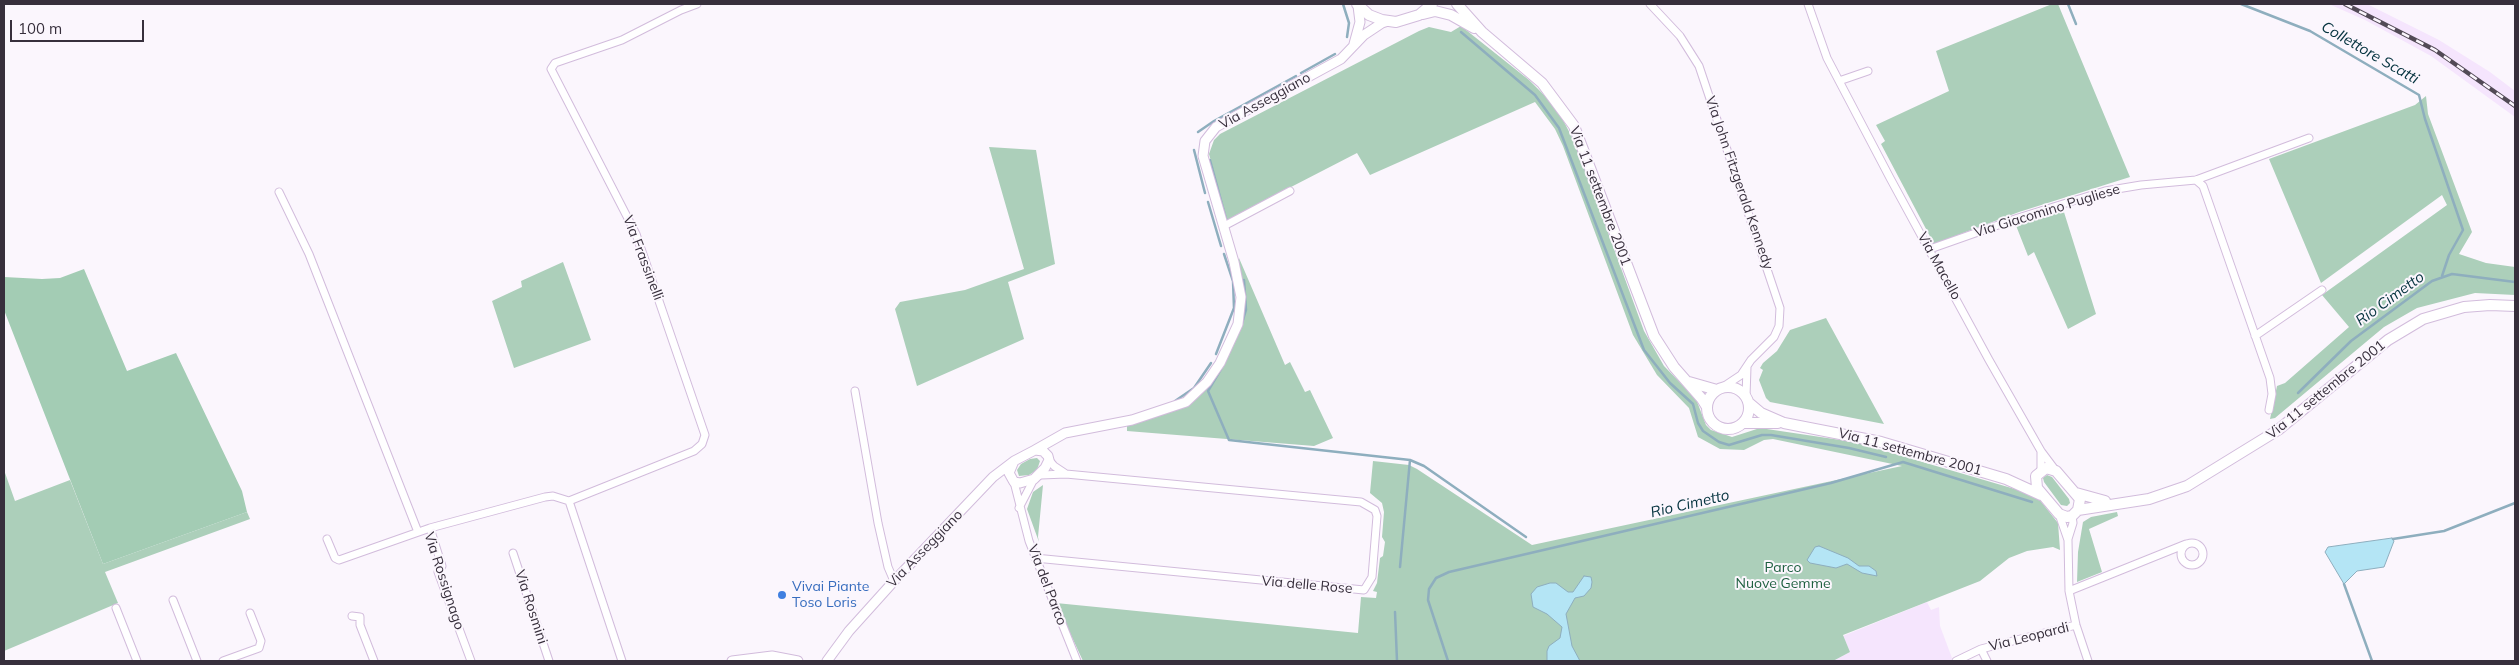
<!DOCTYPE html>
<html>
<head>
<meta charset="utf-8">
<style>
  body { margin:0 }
  #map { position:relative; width:2519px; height:665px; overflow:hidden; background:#fbf6fd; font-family:Mulish,sans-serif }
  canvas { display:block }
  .frame { position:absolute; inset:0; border:5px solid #372f3c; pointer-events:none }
  .scale { position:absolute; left:10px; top:20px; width:134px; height:22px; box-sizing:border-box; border:2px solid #372f3c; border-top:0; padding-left:6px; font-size:15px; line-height:18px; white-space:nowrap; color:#372f3c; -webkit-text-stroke:4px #fbf6fd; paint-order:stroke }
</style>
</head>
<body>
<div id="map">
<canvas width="2519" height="665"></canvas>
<div class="frame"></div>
<div class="scale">100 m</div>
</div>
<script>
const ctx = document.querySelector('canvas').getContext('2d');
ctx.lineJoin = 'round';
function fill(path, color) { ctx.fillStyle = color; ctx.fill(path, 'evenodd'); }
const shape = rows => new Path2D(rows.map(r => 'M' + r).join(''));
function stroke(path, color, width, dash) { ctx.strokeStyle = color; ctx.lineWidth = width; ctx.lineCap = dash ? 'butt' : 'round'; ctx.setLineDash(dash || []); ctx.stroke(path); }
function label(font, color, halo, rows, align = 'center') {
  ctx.font = font + ' Mulish,sans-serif'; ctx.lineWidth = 4; ctx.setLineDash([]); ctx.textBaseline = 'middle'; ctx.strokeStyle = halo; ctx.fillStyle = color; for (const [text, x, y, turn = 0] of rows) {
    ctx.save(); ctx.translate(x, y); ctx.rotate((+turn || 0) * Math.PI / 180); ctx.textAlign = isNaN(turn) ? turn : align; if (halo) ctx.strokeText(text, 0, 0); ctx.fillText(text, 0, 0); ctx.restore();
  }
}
fill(shape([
  [2329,4,2367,4,2439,40,2490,72,2515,91,2515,117,2431,56,2365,20],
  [1927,602,1931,610,1939,607,1940,626,1952,658,1951,661,1833,661,1850,652,1843,636]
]), '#f5e5fd');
fill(shape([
  [2052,4,2058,4,2130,177,2019,212,1934,244,1881,144,1885,141,1876,125,1949,91,1936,51],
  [1461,26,1529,80,1549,100,1562,118,1576,145,1644,331,1664,366,1696,399,1706,425,1711,430,1732,437,1760,428,1854,442,2032,494,2039,499,2058,523,2060,550,2053,547,2027,551,2009,558,1980,581,1843,635,1850,652,1833,661,1083,661,1056,603,1358,633,1361,597,1376,598,1377,592,1373,591,1377,583,1380,558,1383,556,1385,542,1382,537,1384,512,1382,503,1370,493,1373,461,1409,465,1417,469,1532,545,1902,466,1773,439,1764,440,1744,450,1720,449,1698,437,1689,408,1657,375,1633,335,1563,146,1555,129,1535,102,1370,175,1357,153,1227,220,1209,154,1214,140,1220,134,1419,31,1429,27,1451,32],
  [2426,96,2428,114,2472,232,2459,254,2486,263,2515,267,2515,295,2475,293,2417,308,2384,327,2275,418,2270,419,2277,386,2285,383,2349,327,2322,295,2447,205,2442,195,2321,283,2269,159,2415,105],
  [989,147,1036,150,1055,264,1008,282,1024,339,917,386,895,309,900,302,965,290,1024,269],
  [2063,209,2096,314,2068,329,2034,252,2028,256,2015,223],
  [1239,258,1285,365,1290,362,1305,392,1310,390,1333,438,1314,446,1127,431,1127,424,1192,395,1214,367,1240,310],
  [563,262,591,340,514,368,492,301,522,287,521,281],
  [1826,318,1884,424,1770,402,1766,398,1759,380,1763,370,1760,368,1763,363,1777,351,1790,330],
  [1037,458,1040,461,1037,470,1029,475,1019,476,1017,470,1021,464,1030,459],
  [4,470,15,501,70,480,103,564,247,512,250,519,105,572,118,603,4,651],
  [2047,475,2052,477,2069,499,2070,503,2067,506,2061,505,2044,482,2043,478],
  [1043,485,1038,537,1039,542,1027,509,1033,492],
  [2117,512,2118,516,2089,529,2102,572,2077,582,2078,552,2083,522,2091,517]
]), '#accfba');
fill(shape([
  [84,269,127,371,176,353,242,491,247,512,103,564,4,310,4,277,42,279,60,278]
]), '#a3ccb4');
const water = shape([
  [2392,538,2394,541,2384,567,2357,571,2344,584,2325,552,2328,547,2392,538],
  [1819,546,1848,558,1859,566,1869,566,1876,571,1877,576,1862,573,1847,564,1836,568,1810,563,1807,560,1815,547,1819,546],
  [1584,576,1591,577,1592,582,1591,588,1584,596,1575,598,1566,614,1572,646,1580,661,1547,661,1547,651,1549,646,1560,638,1562,627,1547,614,1533,607,1531,594,1537,587,1550,583,1556,583,1568,592,1573,592,1584,576]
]);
fill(water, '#b4e5f5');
stroke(water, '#8eaebe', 1);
stroke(shape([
  [1343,4,1349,23,1347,37],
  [2068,4,2076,24],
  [2241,4,2310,31,2419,95,2425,119,2463,230,2449,255,2442,276],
  [1461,32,1535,95,1559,128,1644,350,1670,383,1693,404,1698,423,1703,431,1719,442,1729,445,1762,435,1771,435,1849,448,1886,457],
  [1301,73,1335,54],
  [1198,132,1214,121,1296,76],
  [1194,150,1205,193],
  [1210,160,1226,219],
  [1208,202,1221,246],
  [1242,323,1246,310,1244,280],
  [1216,354,1234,308,1233,281,1224,254],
  [1221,369,1208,391,1229,440,1410,460,1424,466,1526,537],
  [2298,393,2351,341,2432,281,2452,274,2515,282],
  [1175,401,1194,388,1211,363],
  [2393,539,2444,531,2515,503],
  [1400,567,1410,460],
  [2344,584,2372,661],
  [1395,612,1397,661],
  [1448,661,1428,600,1429,589,1436,578,1449,572,1831,483,1903,462,2032,502]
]), '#8eaebe', 2.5);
const minor = shape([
  [1650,4,1680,36,1699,66,1780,308,1779,326,1774,337,1751,360,1741,375,1723,387],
  [1808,4,1827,58,1890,178,1989,360,2041,451,2056,471],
  [1839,81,1868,71],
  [2196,180,2203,186,2270,378,2272,394,2269,410],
  [279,192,309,254,418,532],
  [1224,226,1290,191],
  [1930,249,2018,218,2105,191,2141,185,2196,180,2309,138],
  [2255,336,2322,290],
  [855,391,878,523,888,567,894,581],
  [1746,397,1747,367],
  [2041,451,2041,470],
  [1049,460,1054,466,1066,474],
  [1014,482,1029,541,1077,661],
  [1019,508,1034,479],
  [2059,514,2068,540,2069,591,2076,625,2088,661],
  [430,528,545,497,553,496,569,501],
  [327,539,335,558,339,560,430,528,442,566,438,572,471,661],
  [2068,539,2073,523,2072,516],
  '2181 554a11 11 0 1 1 22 0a11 11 0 1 1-22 0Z',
  [513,553,549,661],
  [1035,558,1364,590,1372,577,1377,516,1375,510,1361,502,1066,474,1041,475],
  [2069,591,2186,544],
  [173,600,197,661],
  [116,608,137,661],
  [352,616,360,617,360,625,374,661],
  [1981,649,1987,661],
  [223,661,259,648,261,641,250,613],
  [622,661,569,501,694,451,702,444,705,435,636,234,551,69,555,63,622,40,681,10,697,4],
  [1956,661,1981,649,2076,625]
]);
const tertiary = shape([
  [1354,44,1360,22,1358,6],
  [1035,450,1065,433,1132,420,1186,402,1207,382,1220,363,1238,324,1241,297,1234,262,1203,156,1205,141,1216,127,1341,59,1364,35,1382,23,1388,21],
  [1035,450,1043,451,1048,456,1049,460,1045,468,1034,479,1020,483,1014,482,1009,473,1014,461,1035,450],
  [732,661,772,656,798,661],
  [827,661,849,631,894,581,993,477,1014,461]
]);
const secondary = shape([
  [1357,4,1369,15,1382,20,1396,22,1419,15,1432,4],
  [1457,4,1482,32,1542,83,1574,126,1654,336,1674,367,1702,399,1707,407],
  [1423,14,1435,11,1451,15,1474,28],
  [1689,382,1717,390],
  '1707 408a21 21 0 1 1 42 0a21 21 0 1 1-42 0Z',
  [1748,402,1761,413,1784,423,1881,442,2006,479,2041,495],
  [1743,423,1778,423],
  [2046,468,2056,471,2080,499,2078,510,2072,516,2067,517,2059,514,2037,488,2036,476,2046,468],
  [2076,493,2105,501],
  [2078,510,2149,499,2187,486,2278,430,2388,340,2423,319,2464,307,2490,305,2515,306]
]);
stroke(minor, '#d2bcdc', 9);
stroke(tertiary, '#d2bcdc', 11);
stroke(secondary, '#d2bcdc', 12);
stroke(minor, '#fff', 7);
stroke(tertiary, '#fff', 9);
stroke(secondary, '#fff', 10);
const rail = shape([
  [2345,4,2435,50,2515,106]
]);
stroke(rail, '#524a56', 4.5);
stroke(rail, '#fbf6fd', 2.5, [8]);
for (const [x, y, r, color] of [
  [782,595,5,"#3f7fe0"]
]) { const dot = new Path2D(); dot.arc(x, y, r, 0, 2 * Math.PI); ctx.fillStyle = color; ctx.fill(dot); stroke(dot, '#fbf6fd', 2); }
label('14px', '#372f3c', '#fbf6fd', [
  ["Via Asseggiano",1265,101,-29],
  ["Via John Fitzgerald Kennedy",1739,183,71],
  ["Via 11 settembre 2001",1600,196,69],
  ["Via Giacomino Pugliese",2047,211,-17],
  ["Via Frassinelli",643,258,69],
  ["Via Macello",1939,266,61],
  ["Via 11 settembre 2001",2326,390,-39],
  ["Via 11 settembre 2001",1910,452,15],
  ["Via Asseggiano",925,549,-46],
  ["Via Rossignago",444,581,72],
  ["Via del Parco",1047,585,69],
  ["Via delle Rose",1307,585,5],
  ["Via Rosmini",531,607,72],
  ["Via Leopardi",2029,637,-14]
]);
label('14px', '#1d5f3f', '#fbf6fd', [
  ["Parco",1783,568],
  ["Nuove Gemme",1783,584]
]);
label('14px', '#366cbe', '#fbf6fd', [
  ["Vivai Piante",792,587],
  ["Toso Loris",792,603]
], 'left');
label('italic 15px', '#05333f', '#fbf6fd', [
  ["Collettore Scatti",2370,53,30],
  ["Rio Cimetto",2390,299,-36],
  ["Rio Cimetto",1690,504,-13]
]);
</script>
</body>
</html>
